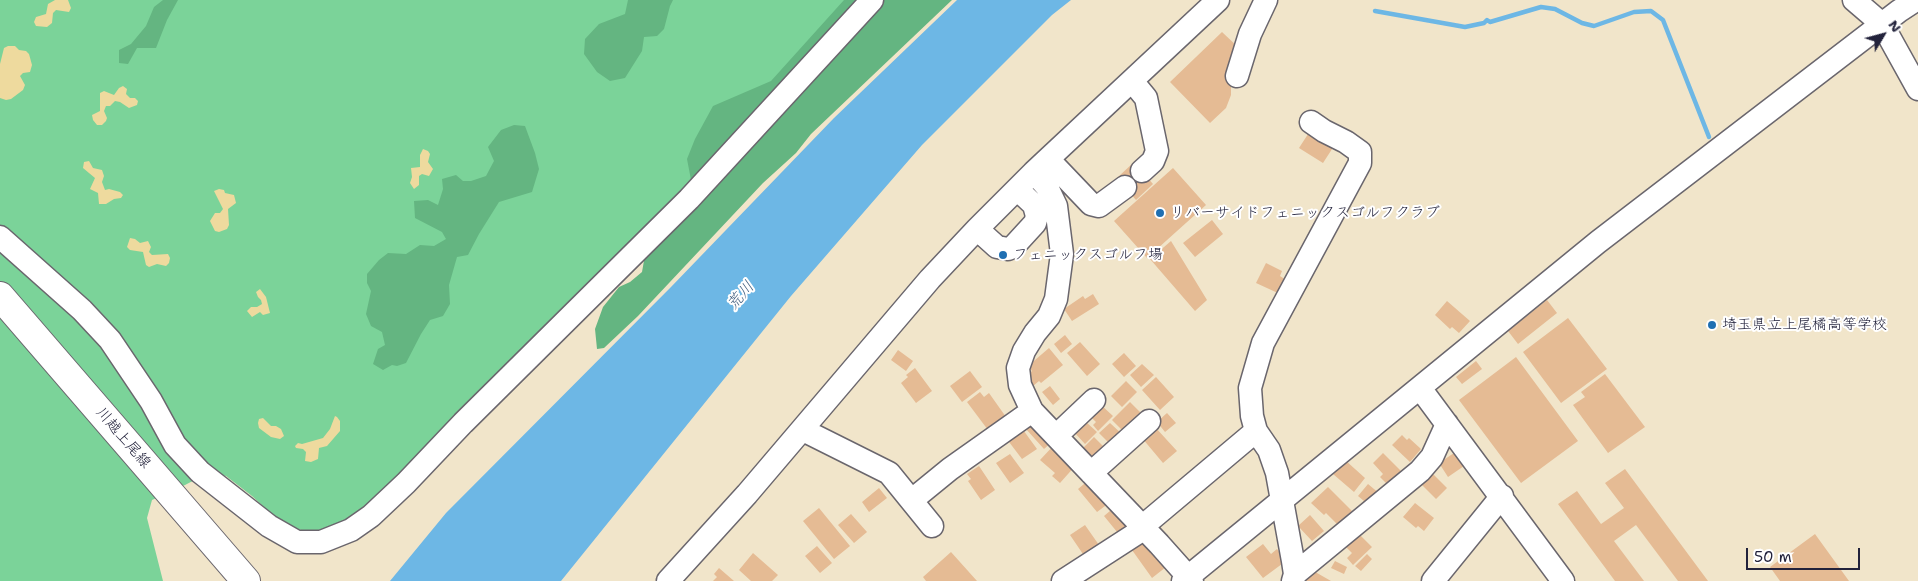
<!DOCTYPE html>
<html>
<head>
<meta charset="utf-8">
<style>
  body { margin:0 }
  #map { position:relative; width:1918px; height:581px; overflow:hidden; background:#f1e5ca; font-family:"Shantell Sans",sans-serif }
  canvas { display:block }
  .north { position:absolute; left:1858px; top:10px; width:50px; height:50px; -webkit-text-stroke:4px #fff; paint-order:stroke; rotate:53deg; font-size:14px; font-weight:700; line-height:20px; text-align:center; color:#22223b }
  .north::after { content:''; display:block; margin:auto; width:18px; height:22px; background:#22223b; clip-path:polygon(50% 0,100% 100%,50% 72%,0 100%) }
  .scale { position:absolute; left:1746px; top:548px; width:114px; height:22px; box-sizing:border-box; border:2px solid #22223b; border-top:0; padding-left:6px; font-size:15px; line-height:18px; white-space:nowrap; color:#22223b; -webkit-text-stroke:4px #fff; paint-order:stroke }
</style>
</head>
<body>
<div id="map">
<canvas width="1918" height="581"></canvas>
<div class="north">N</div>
<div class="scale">50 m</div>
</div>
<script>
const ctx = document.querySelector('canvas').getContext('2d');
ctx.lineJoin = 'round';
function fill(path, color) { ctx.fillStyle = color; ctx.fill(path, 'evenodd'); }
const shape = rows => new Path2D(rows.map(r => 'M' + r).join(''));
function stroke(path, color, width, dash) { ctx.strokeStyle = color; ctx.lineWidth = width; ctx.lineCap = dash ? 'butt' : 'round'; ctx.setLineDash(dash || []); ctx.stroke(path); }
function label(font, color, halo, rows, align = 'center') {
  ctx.font = font + ' "Shantell Sans","Klee One",sans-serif'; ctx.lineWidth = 4; ctx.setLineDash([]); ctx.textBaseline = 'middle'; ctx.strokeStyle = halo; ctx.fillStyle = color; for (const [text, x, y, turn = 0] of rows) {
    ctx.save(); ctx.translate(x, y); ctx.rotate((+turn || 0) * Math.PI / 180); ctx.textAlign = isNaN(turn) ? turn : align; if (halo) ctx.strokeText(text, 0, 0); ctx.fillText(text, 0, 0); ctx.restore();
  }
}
fill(shape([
  [0,0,864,0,684,196,354,524,313,535,279,521,252,496,226,476,208,473,185,485,152,500,147,518,163,581,0,581]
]), '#7bd399');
fill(shape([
  [163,0,178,0,167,20,156,48,137,48,128,64,119,63,119,50,131,44,146,26,154,7],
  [628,0,673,0,670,6,664,29,657,36,644,37,642,51,625,78,610,81,597,72,584,54,585,39,599,24,625,14],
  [844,0,952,0,811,134,796,153,763,183,638,316,604,348,597,349,595,329,603,307,619,287,630,282,642,272,645,255,686,210,691,180,687,159,695,139,713,106,771,81],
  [514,125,525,126,535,153,539,169,532,192,499,202,479,234,468,255,457,257,449,285,450,304,443,316,430,320,421,334,406,363,397,366,392,365,383,370,373,364,378,349,385,345,382,332,371,326,366,314,371,291,367,283,367,274,379,260,388,253,406,254,420,245,434,246,446,239,442,232,415,218,414,201,428,200,438,205,443,189,442,179,456,175,463,181,471,181,486,176,494,161,488,147,501,130]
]), '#64b581');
fill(shape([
  [55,0,68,0,71,8,69,12,56,10,53,13,52,23,47,27,36,26,34,22,36,17,46,14,48,4],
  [8,46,15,46,19,50,26,51,29,54,32,65,30,72,23,73,20,76,25,85,23,90,11,99,6,100,0,98,0,64,4,48],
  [123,86,127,89,126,94,130,98,135,98,138,101,137,105,129,108,120,102,115,101,110,106,106,106,104,111,107,118,106,121,102,125,97,125,93,120,92,115,100,111,100,93,104,91,114,95,119,88],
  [423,149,428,151,430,154,428,162,433,169,429,176,422,174,419,176,419,185,414,189,410,183,412,177,411,168,420,167,420,155],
  [89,161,93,168,102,170,104,176,102,182,105,190,109,189,120,192,123,195,121,198,114,199,106,204,99,204,98,193,90,189,95,178,83,168,84,162],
  [219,189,224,190,225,193,234,195,236,203,228,209,229,225,227,229,219,232,215,231,210,221,215,213,220,213,223,209,214,191],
  [130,238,135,239,140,243,148,241,151,247,149,252,152,255,168,254,170,258,169,263,166,266,157,264,149,267,146,265,143,252,130,250,127,247],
  [260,289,266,297,270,313,263,315,260,312,252,317,247,311,251,307,257,307,262,304,261,300,258,297,256,292],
  [335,416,337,417,340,421,340,431,327,446,319,448,318,459,311,462,305,461,306,452,303,449,296,448,295,446,298,443,302,444,323,438,330,429],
  [263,418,271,426,276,426,281,429,284,436,280,439,271,437,259,428,258,423,259,419]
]), '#eeda9e');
fill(shape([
  [957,0,1071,0,1052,15,922,145,791,296,561,581,390,581,446,513,671,287,834,118]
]), '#6db7e5');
stroke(shape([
  [1375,11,1465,27,1484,23,1487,20,1490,22,1541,7,1555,9,1582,23,1594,26,1634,12,1651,11,1663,20,1709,137]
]), '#6db7e5', 4.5);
fill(shape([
  [1222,32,1239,48,1231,77,1231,95,1226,108,1210,123,1170,82],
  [1310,131,1334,146,1323,163,1299,148],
  [1134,162,1153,184,1136,200,1117,178],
  [1173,168,1206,205,1147,258,1114,221],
  [1212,220,1223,234,1195,257,1183,243],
  [1171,241,1207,300,1195,311,1150,259],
  [1266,263,1282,271,1280,276,1286,280,1280,294,1256,283],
  [1093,294,1099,304,1072,321,1064,309,1083,296,1085,299],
  [1547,300,1557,313,1518,344,1508,331],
  [1447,301,1470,321,1459,333,1452,327,1450,329,1435,315],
  [1568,318,1607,369,1561,403,1523,352],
  [1065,335,1072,344,1061,353,1054,344],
  [1080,342,1100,364,1087,376,1067,353],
  [1049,348,1063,365,1041,383,1039,381,1033,386,1025,377,1032,371,1028,366],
  [898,350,913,361,906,371,891,360],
  [1124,353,1136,366,1124,377,1112,364],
  [1516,357,1578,441,1521,483,1459,400],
  [1476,361,1482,369,1462,384,1456,377],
  [1142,364,1154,375,1141,387,1130,375],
  [915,368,932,391,916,403,901,383,908,377,906,375],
  [970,371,982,387,962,402,950,386],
  [1605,374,1645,427,1608,453,1573,405,1585,397,1581,392],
  [1156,377,1174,397,1160,410,1142,390],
  [1126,381,1137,392,1122,407,1111,396],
  [1050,386,1060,399,1053,405,1042,392],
  [980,392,984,397,989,393,1006,417,988,430,967,402],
  [1130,402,1143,415,1125,433,1112,420],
  [1100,404,1113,416,1098,431,1093,425,1096,422,1089,415],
  [1167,413,1176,423,1165,432,1157,422],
  [1034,421,1053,441,1044,449,1026,429],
  [1085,421,1097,432,1085,444,1074,432],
  [1110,423,1123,435,1112,446,1099,433],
  [1021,427,1037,449,1022,459,1006,438],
  [1155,427,1177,451,1163,463,1142,438],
  [1402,435,1407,440,1409,438,1421,449,1410,462,1392,445],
  [1094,437,1107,450,1094,463,1081,450],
  [1054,445,1076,465,1060,483,1052,476,1055,473,1040,460],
  [1383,453,1404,474,1391,488,1380,477,1383,474,1373,463],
  [1454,453,1464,466,1448,477,1439,463],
  [1010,454,1024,473,1010,483,996,463],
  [1345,460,1365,478,1354,492,1333,474],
  [979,466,995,490,981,500,968,481,971,479,967,474],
  [1625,469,1708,581,1678,581,1636,525,1614,541,1644,581,1615,581,1558,504,1577,491,1601,524,1624,508,1605,483],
  [1430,471,1447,488,1436,499,1419,482],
  [1090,479,1109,503,1097,512,1078,489],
  [1368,484,1380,494,1370,506,1358,496],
  [1328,487,1352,511,1338,525,1326,513,1324,515,1311,503],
  [879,488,887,498,869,512,862,502],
  [1415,503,1434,518,1424,531,1418,526,1416,528,1403,517],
  [1117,505,1135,527,1122,538,1104,516],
  [819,508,850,546,834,559,803,521],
  [851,514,867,532,854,543,838,525],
  [1310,515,1324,531,1312,541,1298,526],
  [1085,525,1099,545,1087,560,1070,535],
  [1359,534,1372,547,1353,565,1347,558,1352,553,1346,547],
  [1815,534,1849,581,1780,581,1770,567],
  [1146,540,1166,567,1152,578,1132,550],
  [1263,544,1271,554,1277,549,1286,561,1263,578,1246,557],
  [817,546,832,563,820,573,805,556],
  [951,552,977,581,926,581,923,577],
  [753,553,778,575,772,581,751,581,739,570],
  [1367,554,1372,559,1361,571,1355,566],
  [1335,561,1347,567,1344,574,1331,568],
  [719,568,734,581,713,581,717,577,714,574],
  [1310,569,1331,581,1304,581]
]), '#e5bb94');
const minor = shape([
  [1854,0,1882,24,1918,89],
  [1237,76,1250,34,1266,0],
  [1132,81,1146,98,1157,151,1153,161,1142,171],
  [1048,159,1091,204,1099,206,1125,187],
  [1034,172,1047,187,1056,206,1062,254,1056,299,1049,316,1035,333,1024,351,1018,368,1020,385,1032,411,1159,544,1192,581],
  [977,229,997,247,1008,249,1013,247,1035,223,1037,216,1034,205,1017,189],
  [0,237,82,310,110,340,151,401,175,445,200,472,269,526,297,542,321,542,351,530,371,516,406,483,463,423,689,199,872,0],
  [1420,388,1563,581],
  [803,430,889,473,932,526],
  [1056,436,1094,400],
  [1091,473,1149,421],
  [912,500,950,469,1032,411],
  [1143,526,1256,431],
  [1295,574,1420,471,1432,457,1447,424],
  [668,581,747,494,930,279,977,229,1034,172,1218,0],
  [1063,581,1145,528],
  [1183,581,1598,242,1899,11,1916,0],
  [1293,581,1295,574,1293,561,1277,473,1269,450,1256,431,1252,416,1250,388,1263,343,1360,163,1360,152,1346,142,1324,131,1311,122],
  [1433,581,1502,496]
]);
const major = shape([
  [0,296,246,581]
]);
stroke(minor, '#6a666d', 25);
stroke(major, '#6a666d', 30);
stroke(minor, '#fff', 22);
stroke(major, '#fff', 28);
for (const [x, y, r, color] of [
  [1160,213,5,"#1f6fb2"],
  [1003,255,5,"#1f6fb2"],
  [1712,325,5,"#1f6fb2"]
]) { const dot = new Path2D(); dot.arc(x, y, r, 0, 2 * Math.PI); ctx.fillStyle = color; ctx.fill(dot); stroke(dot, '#fff', 2); }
label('15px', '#22223b', '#fff', [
  ["リバーサイドフェニックスゴルフクラブ",1170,213],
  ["フェニックスゴルフ場",1013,255],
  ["埼玉県立上尾橘高等学校",1722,325]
], 'left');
label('15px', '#22223b', '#fff', [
  ["川越上尾線",123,438,49]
]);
label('italic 16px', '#405e7f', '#fff', [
  ["荒川",741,296,-49]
]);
</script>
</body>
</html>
